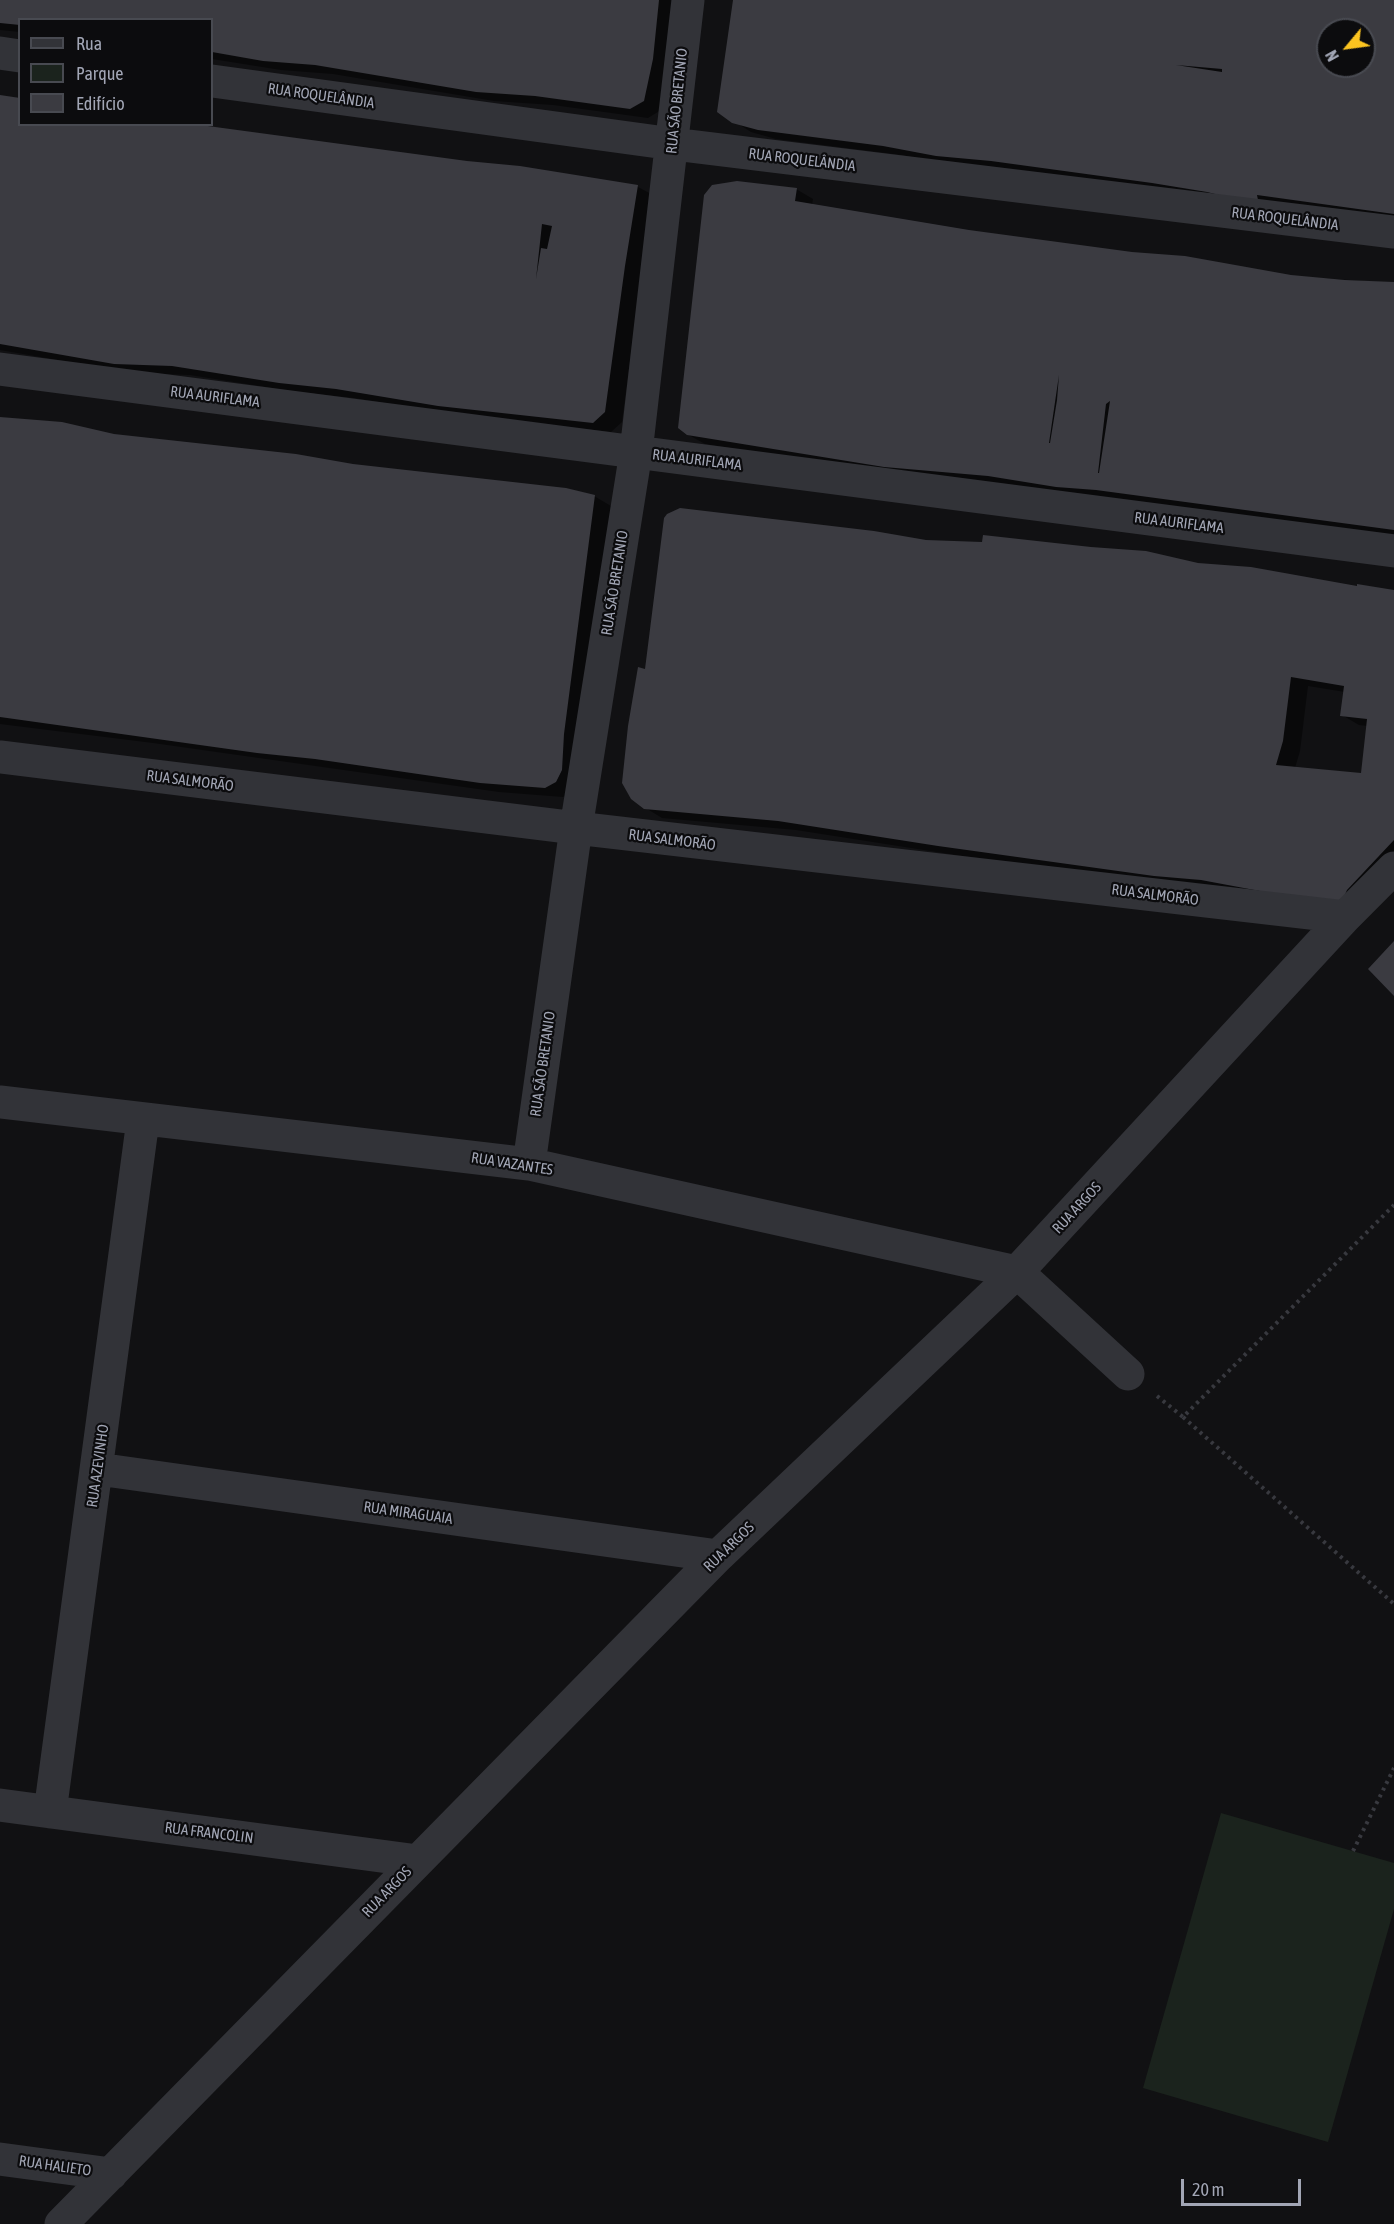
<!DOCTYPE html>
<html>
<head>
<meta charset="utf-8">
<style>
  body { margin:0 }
  #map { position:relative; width:1394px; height:2224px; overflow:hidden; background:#111113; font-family:"Asap Condensed",sans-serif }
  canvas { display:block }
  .legend { position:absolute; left:18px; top:18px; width:195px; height:108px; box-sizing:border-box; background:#0c0c0e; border:2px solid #484a51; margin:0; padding:8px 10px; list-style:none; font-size:18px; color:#a2a6b5 }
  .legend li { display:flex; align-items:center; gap:12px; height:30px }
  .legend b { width:30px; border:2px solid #484a51 }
  .north { position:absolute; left:1316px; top:18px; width:60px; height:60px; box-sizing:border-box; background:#0c0c0e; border:2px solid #484a51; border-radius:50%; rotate:241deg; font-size:16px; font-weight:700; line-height:24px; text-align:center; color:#a2a6b5 }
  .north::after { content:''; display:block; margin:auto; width:21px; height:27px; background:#fcc420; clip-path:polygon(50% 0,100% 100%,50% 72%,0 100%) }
  .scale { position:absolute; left:1181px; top:2179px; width:120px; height:27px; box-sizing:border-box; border:3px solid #a2a6b5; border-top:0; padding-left:8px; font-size:18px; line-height:21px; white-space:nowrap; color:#a2a6b5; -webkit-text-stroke:4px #0c0c0e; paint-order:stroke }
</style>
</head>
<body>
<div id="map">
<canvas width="1394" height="2224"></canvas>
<ul class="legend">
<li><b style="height:8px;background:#323338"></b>Rua</li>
<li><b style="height:16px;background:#1b231d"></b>Parque</li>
<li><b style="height:16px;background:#3b3b41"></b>Edifício</li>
</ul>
<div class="north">N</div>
<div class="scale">20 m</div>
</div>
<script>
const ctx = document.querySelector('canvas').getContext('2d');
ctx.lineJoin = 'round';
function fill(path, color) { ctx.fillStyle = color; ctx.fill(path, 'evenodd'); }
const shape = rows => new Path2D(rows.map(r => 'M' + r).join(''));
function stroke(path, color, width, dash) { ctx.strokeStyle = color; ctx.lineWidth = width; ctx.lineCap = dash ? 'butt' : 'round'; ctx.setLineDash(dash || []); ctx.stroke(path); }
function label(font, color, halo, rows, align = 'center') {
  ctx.font = font + ' "Asap Condensed",sans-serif'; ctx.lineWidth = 4.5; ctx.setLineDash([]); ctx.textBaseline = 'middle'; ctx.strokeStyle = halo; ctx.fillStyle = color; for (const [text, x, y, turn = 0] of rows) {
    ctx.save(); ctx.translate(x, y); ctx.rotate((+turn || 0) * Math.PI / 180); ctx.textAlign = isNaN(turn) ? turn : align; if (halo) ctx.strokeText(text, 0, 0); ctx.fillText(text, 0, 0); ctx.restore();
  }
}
fill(shape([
  [1221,1813,1394,1863,1394,1909,1328,2142,1143,2088]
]), '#1b231d');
fill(shape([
  [0,0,678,0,661,110,648,118,553,105,494,101,333,74,281,70,212,59,212,20,20,20,20,32,0,30],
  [734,0,1394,0,1394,222,954,165,901,155,776,139,751,132,718,111],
  [1328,30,1364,30,1364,66,1328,66],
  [0,98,20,124,520,167,638,187,655,196,641,277,622,422,611,432,457,415,354,398,297,392,190,375,133,373,0,350],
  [796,189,813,199,812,205,969,232,1291,276,1394,283,1394,537,902,476,705,444,687,434],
  [0,417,114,436,594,496,611,506,573,792,563,797,499,792,153,743,0,724],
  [926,541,1198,565,1394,593,1394,866,1364,899,1172,885,956,855,796,830,662,818,644,807,646,670],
  [1308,686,1345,692,1342,715,1359,725,1368,726,1363,775,1295,768,1300,751]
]), '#0007');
fill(shape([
  [0,0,659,0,653,59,644,101,630,109,535,96,476,92,315,65,263,61,212,52,212,20,20,20,20,25,0,23],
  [733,0,1394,0,1394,214,1257,195,1259,205,1207,192,1152,183,991,161,936,156,883,146,758,130,732,123,717,112],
  [1328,30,1364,30,1364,66,1328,66],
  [1176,65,1222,69,1222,72],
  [0,95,20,98,20,124,193,124,467,161,520,166,638,185,625,266,605,412,593,423,438,406,336,389,279,383,172,366,114,364,0,344],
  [542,224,552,226,547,249,541,248,536,279],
  [737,181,797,188,795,201,969,230,1132,252,1185,256,1291,275,1345,280,1394,282,1394,530,1096,490,1056,487,988,476,884,467,687,435,678,428,704,195,712,185],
  [1059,375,1057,400,1050,443,1049,443],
  [1110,401,1099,473,1098,473,1106,404],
  [0,417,62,422,114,434,296,454,353,464,566,488,595,495,564,734,562,770,556,782,545,788,480,783,315,759,257,753,0,717],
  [680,508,874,531,926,540,982,542,983,535,1091,547,1146,551,1198,563,1251,567,1357,586,1357,584,1394,590,1394,840,1347,890,1340,906,1201,880,1154,876,938,846,778,821,644,809,631,799,622,783,628,726,638,667,645,669,664,518,667,514],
  [1291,677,1344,686,1340,716,1367,719,1361,773,1276,765,1283,741],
  [1394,941,1394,996,1368,969]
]), '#3b3b41');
stroke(shape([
  [1157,1396,1183,1417,1394,1205],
  [1183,1417,1394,1604],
  [1353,1851,1394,1768]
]), '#38393f', 4, [3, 4.5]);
stroke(shape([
  [0,53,20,56],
  [212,81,673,144,1394,232],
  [0,369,1394,551],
  [0,757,576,828,1345,917],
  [0,1102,529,1164,1017,1272,1128,1374],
  [529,1164,576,828,636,452,688,0],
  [98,1469,718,1556],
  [0,1805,418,1861],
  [50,1812,143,1120],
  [0,2159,111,2174],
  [61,2224,718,1556,1017,1272,1345,917,1394,868]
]), '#323338', 33);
label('15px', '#a2a6b5', '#0c0c0e', [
  ["RUA ROQUELÂNDIA",321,96,8],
  ["RUA SÃO BRETANIO",677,101,-84],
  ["RUA ROQUELÂNDIA",802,160,7],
  ["RUA ROQUELÂNDIA",1285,219,7],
  ["RUA AURIFLAMA",215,397,7],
  ["RUA AURIFLAMA",697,460,7],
  ["RUA AURIFLAMA",1179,523,7],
  ["RUA SÃO BRETANIO",615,583,-81],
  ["RUA SALMORÃO",190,781,7],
  ["RUA SALMORÃO",672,840,7],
  ["RUA SALMORÃO",1155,895,7],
  ["RUA SÃO BRETANIO",543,1064,-82],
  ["RUA VAZANTES",512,1164,9],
  ["RUA ARGOS",1077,1208,-47],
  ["RUA AZEVINHO",98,1466,-82],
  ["RUA MIRAGUAIA",408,1513,8],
  ["RUA ARGOS",729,1547,-44],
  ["RUA FRANCOLIN",209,1833,7],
  ["RUA ARGOS",387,1892,-46],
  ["RUA HALIETO",55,2166,8]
]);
</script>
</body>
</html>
